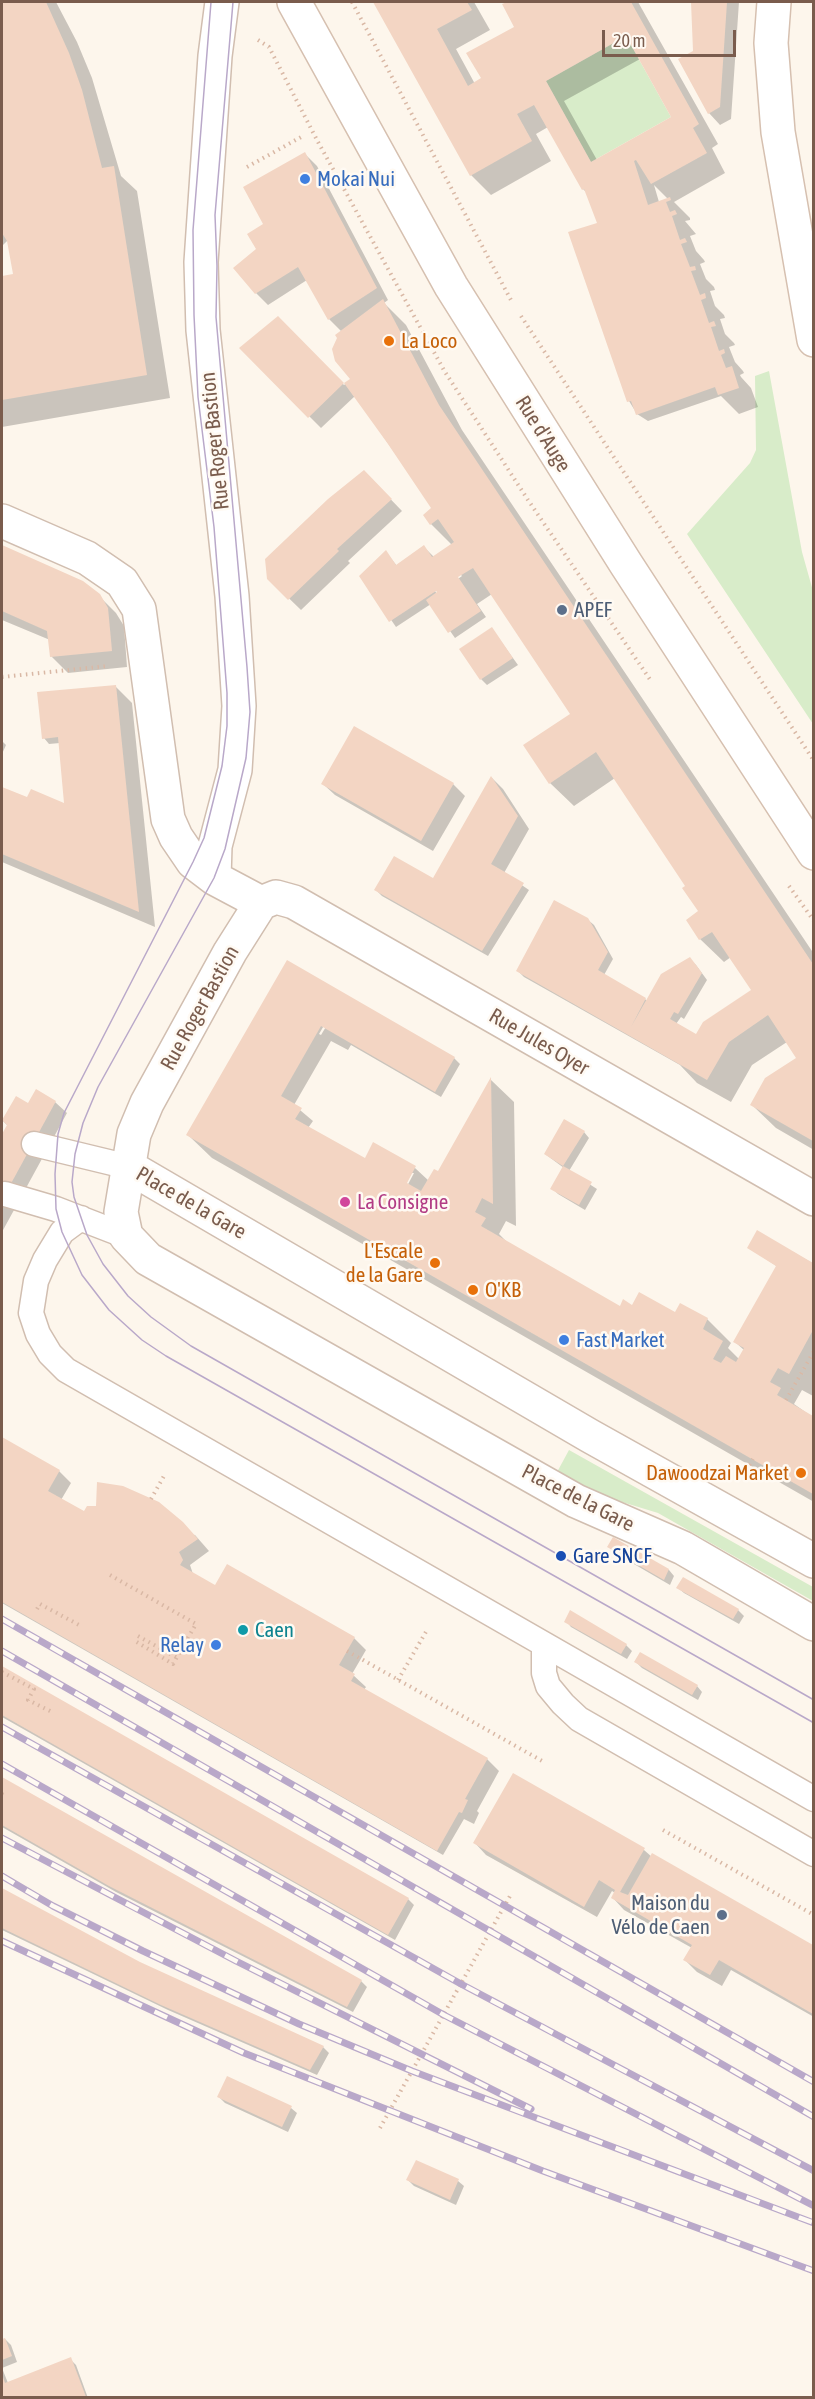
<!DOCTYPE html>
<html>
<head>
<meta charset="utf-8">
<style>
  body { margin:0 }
  #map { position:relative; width:815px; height:2399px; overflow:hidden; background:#fdf6ec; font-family:"Asap Condensed",sans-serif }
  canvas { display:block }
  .frame { position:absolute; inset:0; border:3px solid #7a5c4d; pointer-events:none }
  .scale { position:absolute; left:602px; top:30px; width:134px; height:27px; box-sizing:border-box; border:3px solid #7a5c4d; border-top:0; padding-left:8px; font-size:18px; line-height:21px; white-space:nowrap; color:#7a5c4d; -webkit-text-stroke:4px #fffaf3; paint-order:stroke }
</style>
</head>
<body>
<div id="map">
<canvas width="815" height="2399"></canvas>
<div class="frame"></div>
<div class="scale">20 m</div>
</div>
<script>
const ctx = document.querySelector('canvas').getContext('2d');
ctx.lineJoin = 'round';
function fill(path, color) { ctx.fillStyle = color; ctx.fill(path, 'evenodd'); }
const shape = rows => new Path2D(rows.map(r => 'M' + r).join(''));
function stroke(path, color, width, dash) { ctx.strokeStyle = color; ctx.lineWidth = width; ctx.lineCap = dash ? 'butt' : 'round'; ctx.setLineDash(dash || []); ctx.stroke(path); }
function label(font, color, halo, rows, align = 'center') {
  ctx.font = font + ' "Asap Condensed",sans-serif'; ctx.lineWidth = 5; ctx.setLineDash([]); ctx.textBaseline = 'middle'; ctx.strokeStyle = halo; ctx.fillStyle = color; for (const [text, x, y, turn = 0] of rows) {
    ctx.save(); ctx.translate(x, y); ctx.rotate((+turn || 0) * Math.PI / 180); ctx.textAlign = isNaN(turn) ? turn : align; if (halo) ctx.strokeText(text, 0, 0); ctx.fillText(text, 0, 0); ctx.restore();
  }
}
fill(shape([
  [626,36,671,117,591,162,546,81],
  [769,371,802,552,813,591,813,724,687,534,750,463,756,450,755,376],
  [569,1450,813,1587,813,1601,658,1513,586,1491,556,1474]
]), '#d8ecc9');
fill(shape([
  [2,2,56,2,77,42,92,78,121,176,137,191,170,398,2,427,2,277,16,275,9,239,2,246],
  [375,2,474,2,490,30,456,49,475,84,483,79,516,27,504,5,510,2,638,2,718,144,712,148,725,173,674,202,690,218,690,220,685,221,696,234,690,236,696,251,704,260,705,262,700,264,706,279,714,287,715,290,710,291,715,306,724,315,725,318,720,319,725,334,734,343,735,345,729,347,735,362,743,371,744,373,740,375,741,377,751,388,758,407,739,414,721,396,648,421,637,414,629,401,599,224,588,194,583,189,548,127,536,134,551,161,491,195,471,175],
  [640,59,673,117,597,160,564,101],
  [654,185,668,199,659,202],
  [693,2,739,2,731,119,720,125,709,113,694,52],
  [305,154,317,166,388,300,384,303,406,325,462,430,814,954,814,1150,776,1128,752,1105,798,1059,787,1042,752,1065,731,1102,697,1083,680,1065,524,977,518,971,587,919,594,925,613,959,604,975,648,1001,690,959,696,965,707,980,684,1019,681,1017,676,1024,697,1036,753,990,731,957,724,962,700,939,700,912,687,886,615,778,574,806,550,783,572,714,492,594,477,604,486,617,455,638,431,604,396,627,361,576,386,552,397,566,424,547,434,557,452,545,431,524,433,508,355,396,321,428,241,348,277,318,344,385,352,379,342,332,329,319,307,280,268,305,256,293,258,250,266,225],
  [460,574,462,576,437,594,435,591],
  [376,484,402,511,348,561,350,563,301,610,268,578],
  [2,548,87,585,99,596,116,613,124,626,127,667,68,673,51,656,50,640,2,620],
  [492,629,518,665,487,685,481,679],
  [115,686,132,703,155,927,2,862,2,788,28,799,66,806,60,743,49,744,44,738],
  [2,741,6,745,2,754],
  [492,778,503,789,529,829,504,873,529,890,488,956,382,896,376,890,433,880],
  [323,784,453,784,465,796,433,851,335,795],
  [287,962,454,1058,460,1064,441,1097,351,1045,348,1050,331,1041,294,1105,313,1121,308,1128,365,1161,415,1168,429,1181,439,1173,491,1080,514,1102,516,1226,506,1221,499,1234,508,1243,620,1308,632,1307,675,1314,681,1305,707,1319,731,1343,728,1348,739,1359,744,1350,735,1342,778,1267,749,1248,758,1232,814,1264,814,1395,813,1396,802,1390,794,1404,814,1418,814,1502,212,1158,188,1135],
  [339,1000,342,1000,321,1035,319,1034],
  [411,1173,414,1173,405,1190,402,1188],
  [16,1098,28,1105,55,1102,67,1113,2,1232,2,1137,8,1126,3,1121],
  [584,1132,589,1138,569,1171,597,1189,585,1210,558,1194,552,1188,564,1168,545,1154],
  [2,1439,59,1471,71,1483,61,1500,85,1513,195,1535,209,1551,190,1565,193,1574,216,1587,354,1638,366,1650,352,1674,366,1687,364,1690,487,1759,499,1771,477,1811,479,1813,474,1824,464,1819,443,1855,2,1603],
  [614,1539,669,1570,674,1576,670,1585,615,1553,609,1547],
  [678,1588,738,1610,744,1616,739,1624,684,1593],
  [571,1612,626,1645,632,1651,627,1659,571,1627,566,1621],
  [636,1662,697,1686,702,1692,698,1700,642,1668],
  [2,1668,408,1899,414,1905,395,1940,2,1717],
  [2,1779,361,1981,367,1987,353,2012,116,1892,2,1827],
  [475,1843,644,1850,652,1857,653,1855,814,1947,814,2017,731,1970,722,1986,697,1972,685,1960,692,1948,624,1910,613,1898,615,1893,612,1891,597,1917,486,1855],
  [2,1889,139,1964,323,2047,329,2053,317,2075,168,2010,2,1930],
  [219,2097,291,2108,297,2113,288,2132,225,2103],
  [408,2180,458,2181,464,2186,456,2205,414,2186],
  [5,2339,11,2345,17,2362,2,2368,8,2383,70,2359,76,2365,88,2398,2,2398,2,2340]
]), '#0003');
fill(shape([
  [2,2,46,2,69,53,82,90,102,168,114,166,147,375,2,400,2,276,13,274,7,241,2,233],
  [373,2,467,2,472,10,437,29,468,86,481,78,466,53,514,27,502,4,507,2,631,2,699,124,693,128,707,153,651,184,636,160,634,161,648,205,670,197,671,200,666,202,670,212,675,210,677,214,672,216,680,240,685,238,687,242,681,244,690,267,695,266,696,270,691,271,700,295,705,293,706,298,701,300,709,323,714,321,716,326,711,327,719,351,724,349,725,353,721,355,726,368,732,366,739,388,718,395,715,387,636,415,631,401,627,402,568,232,597,223,584,189,582,190,534,105,517,114,532,141,470,176],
  [626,36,671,117,591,162,546,81],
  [691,2,727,2,720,107,708,114,678,59,693,51],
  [305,152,377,288,328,320,298,267,255,294,233,268,256,249,247,234,263,224,243,187],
  [383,299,439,405,813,964,813,1141,750,1105,765,1078,796,1058,768,1015,729,1042,707,1080,516,971,554,900,588,918,608,952,598,970,646,998,631,1027,661,974,690,957,702,973,678,1014,674,1012,670,1019,696,1034,703,1022,751,990,712,932,699,940,686,920,698,911,682,888,685,886,596,752,549,784,523,745,570,714,473,568,458,577,481,611,448,633,426,600,437,592,436,591,389,622,359,576,386,550,396,565,424,545,432,557,454,542,438,519,430,525,423,515,431,508,388,444,344,383,350,379,335,361,332,349,337,338,335,335],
  [278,316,344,383,308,418,239,348],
  [364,470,392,499,337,549,339,551,288,600,267,579,265,559,328,499],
  [2,545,83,581,100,594,108,608,112,651,50,657,47,631,2,611],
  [492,627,513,658,480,680,459,649],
  [116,685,139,912,2,854,2,787,27,797,31,789,64,803,58,737,42,739,37,692],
  [354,726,454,783,421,841,321,784],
  [491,776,518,816,491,864,524,883,482,951,374,890,394,856,433,878],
  [287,960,455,1057,435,1092,321,1026,281,1096,302,1108,295,1119,365,1158,373,1142,416,1166,407,1183,421,1191,434,1169,438,1171,491,1077,493,1204,482,1198,475,1212,486,1218,481,1226,620,1306,623,1299,632,1305,639,1292,675,1312,680,1303,708,1318,703,1329,723,1341,713,1359,721,1363,726,1356,736,1362,744,1348,733,1342,776,1266,747,1248,757,1230,813,1263,813,1330,789,1374,778,1368,770,1382,781,1388,777,1395,813,1416,813,1494,186,1135],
  [36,1089,56,1101,2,1200,2,1134,7,1125,2,1120,16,1096,28,1103],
  [564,1119,585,1131,563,1166,544,1154],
  [563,1166,592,1182,579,1205,550,1189],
  [2,1437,60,1470,48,1491,84,1511,87,1506,96,1506,97,1482,123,1486,159,1502,183,1522,198,1539,179,1552,183,1560,180,1565,215,1585,227,1564,355,1637,339,1665,355,1674,351,1681,488,1758,465,1799,468,1800,462,1813,459,1812,437,1851,2,1602],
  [613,1537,669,1569,664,1580,607,1547],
  [683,1577,739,1609,733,1619,676,1588],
  [570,1610,627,1644,621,1654,564,1622],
  [640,1652,698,1685,692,1695,634,1662],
  [2,1666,409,1898,388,1935,2,1715],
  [513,1773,645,1848,620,1892,628,1895,652,1853,813,1945,813,2014,719,1960,710,1975,683,1960,692,1945,611,1898,615,1890,599,1880,584,1907,473,1843],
  [2,1777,362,1980,347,2007,109,1886,2,1825],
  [2,1888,140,1962,324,2046,310,2070,161,2005,2,1928],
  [227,2076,292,2106,282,2127,217,2097],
  [416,2160,459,2179,450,2200,406,2180],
  [5,2338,12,2356,2,2360,2,2339],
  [71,2357,86,2397,2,2397,2,2374,5,2383]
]), '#f3d5c3');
const lane = shape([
  [34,1144,129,1167],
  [5,1194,56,1209,126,1236],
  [81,1218,62,1232,45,1260,36,1281,31,1313,38,1334,50,1354,66,1370,814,1799],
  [544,1645,544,1673,548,1686,563,1704,579,1719,814,1854]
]);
const street = shape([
  [2,521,87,558,122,582,139,609,168,819,176,837,193,862,214,878,261,903],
  [214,878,215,846,235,770,239,706,232,596,203,330,201,262,215,56,222,2],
  [261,903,230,952,147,1103,134,1134,121,1212,126,1236,148,1259,576,1501,683,1548,814,1624],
  [261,903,276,897,294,902,814,1199],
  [129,1167,590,1436,814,1561]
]);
const secondary = shape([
  [294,2,451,286,626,564,814,853],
  [774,2,771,43,778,132,814,340]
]);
stroke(lane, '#d1beb0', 27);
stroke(street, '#d1beb0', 36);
stroke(secondary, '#d6c0b0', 36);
stroke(shape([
  [352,2,512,302],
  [258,40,269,47,318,142,445,372,528,500,651,681],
  [247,167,303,136],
  [521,316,814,761],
  [2,677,107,666],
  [789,886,814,921],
  [786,1400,814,1351],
  [743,1475,753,1459],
  [151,1499,164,1476],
  [110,1575,196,1624,173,1664,135,1641],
  [37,1609,40,1604,81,1626],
  [138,1636,176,1657],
  [347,1651,544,1762],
  [2,1672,34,1689,28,1700,54,1713],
  [398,1680,427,1630],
  [2,1794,6,1796],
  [663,1830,814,1915],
  [380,2128,510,1896]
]), '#d9b8a5', 4, [1.5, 4.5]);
stroke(lane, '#fff', 24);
stroke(street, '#fff', 33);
stroke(secondary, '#fff', 33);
stroke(shape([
  [211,2,193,230,194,315,198,397,214,527,227,693,227,726,222,766,204,838,193,862,64,1113,58,1134,55,1174,56,1209,62,1232,82,1275,109,1310,142,1340,166,1356,814,1723],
  [233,2,215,215,217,266,216,317,247,667,250,712,246,758,225,849,214,878,98,1087,83,1123,75,1154,72,1182,74,1197,87,1235,103,1264,128,1296,151,1317,191,1346,814,1700]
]), '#b9a8c9', 1.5);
const rail = shape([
  [2,1619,814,2082],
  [2,1651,814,2117],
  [2,1727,461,1984,814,2171],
  [2,1764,444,2015,814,2206],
  [2,1838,236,1961,531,2109],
  [2,1876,53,1906,143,1951,299,2024,412,2071,814,2223],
  [2,1941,244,2053,543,2171,814,2271]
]);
stroke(rail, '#b9a8c9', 7);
stroke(rail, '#fffaf3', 4.5, [14]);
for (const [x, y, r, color] of [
  [305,179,6,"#3f7fe0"],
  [389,341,6,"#e8710a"],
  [562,610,6,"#5c6f8a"],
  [345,1202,6,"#d1479c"],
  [435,1263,6,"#e8710a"],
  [473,1290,6,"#e8710a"],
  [564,1340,6,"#3f7fe0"],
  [801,1473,6,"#e8710a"],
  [561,1556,6,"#1a4fb4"],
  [243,1630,6,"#0f9aa8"],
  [216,1645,6,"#3f7fe0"],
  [722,1915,6,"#5c6f8a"]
]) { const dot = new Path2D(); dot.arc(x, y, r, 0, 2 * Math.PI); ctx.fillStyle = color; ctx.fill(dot); stroke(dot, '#fffaf3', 2); }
label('21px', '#366cbe', '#fffaf3', [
  ["Mokai Nui",317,179],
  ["Fast Market",576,1340],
  ["Relay",204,1645,"right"]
], 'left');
label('21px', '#c56008', '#fffaf3', [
  ["La Loco",401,341],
  ["L'Escale",423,1251,"right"],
  ["de la Gare",423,1275,"right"],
  ["O'KB",485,1290],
  ["Dawoodzai Market",789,1473,"right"]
], 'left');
label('21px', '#7a5c4d', '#fffaf3', [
  ["Rue d'Auge",543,434,58],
  ["Rue Roger Bastion",215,441,-96],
  ["Rue Roger Bastion",200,1008,-61],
  ["Rue Jules Oyer",539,1042,30],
  ["Place de la Gare",191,1203,30],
  ["Place de la Gare",578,1498,27]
]);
label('21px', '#4e5e75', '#fffaf3', [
  ["APEF",574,610],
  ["Maison du",710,1903,"right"],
  ["Vélo de Caen",710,1927,"right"]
], 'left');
label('21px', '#b23c85', '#fffaf3', [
  ["La Consigne",357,1202]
], 'left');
label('21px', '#164399', '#fffaf3', [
  ["Gare SNCF",573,1556]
], 'left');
label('21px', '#0d838f', '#fffaf3', [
  ["Caen",255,1630]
], 'left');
</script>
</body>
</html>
